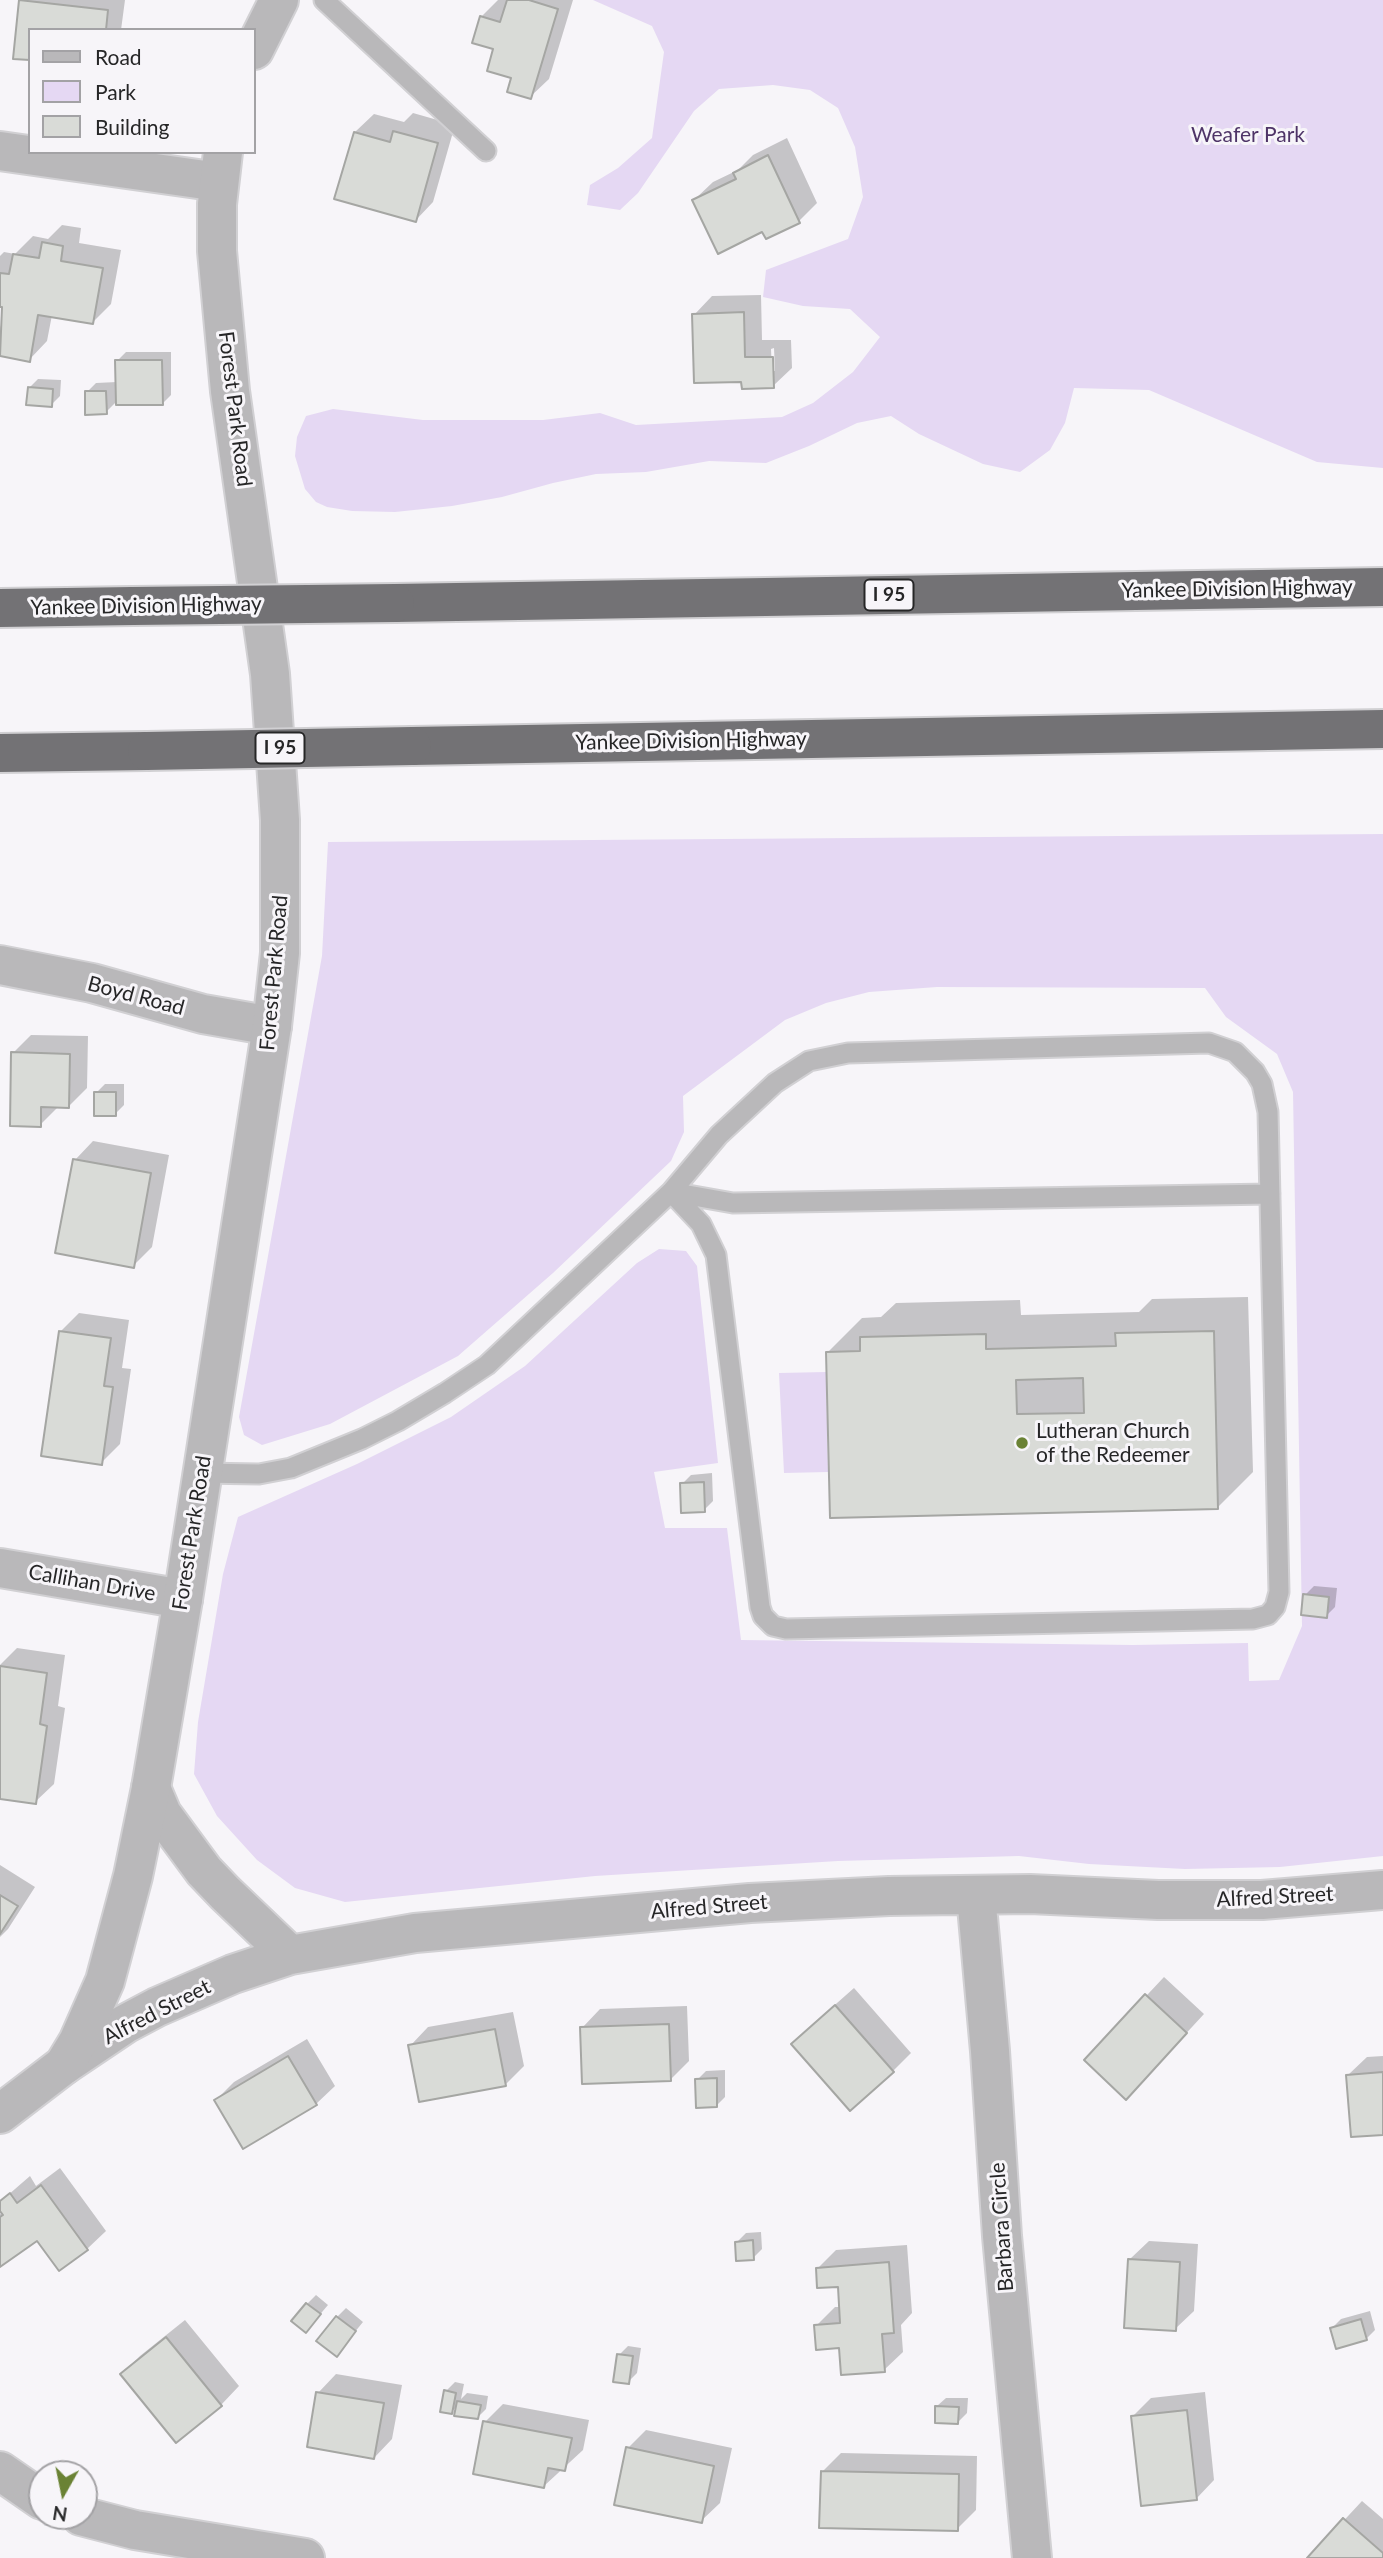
<!DOCTYPE html>
<html>
<head>
<meta charset="utf-8">
<style>
  body { margin:0 }
  #map { position:relative; width:1383px; height:2558px; overflow:hidden; background:#f7f5f9; font-family:Lato,sans-serif }
  canvas { display:block }
  .legend { position:absolute; left:28px; top:28px; width:228px; height:126px; box-sizing:border-box; background:#f7f5f9; border:2px solid #a3a2a5; margin:0; padding:9px 12px; list-style:none; font-size:21px; color:#262627 }
  .legend li { display:flex; align-items:center; gap:14px; height:35px }
  .legend b { width:35px; border:2px solid #a3a2a5 }
  .north { position:absolute; left:28px; top:2460px; width:70px; height:70px; box-sizing:border-box; background:#f7f5f9; border:2px solid #a3a2a5; border-radius:50%; rotate:189deg; font-size:19px; font-weight:700; line-height:28px; text-align:center; color:#262627 }
  .north::after { content:''; display:block; margin:auto; width:24px; height:32px; background:#6a8234; clip-path:polygon(50% 0,100% 100%,50% 72%,0 100%) }
</style>
</head>
<body>
<div id="map">
<canvas width="1383" height="2558"></canvas>
<ul class="legend">
<li><b style="height:9px;background:#b9b8ba"></b>Road</li>
<li><b style="height:19px;background:#e5d8f3"></b>Park</li>
<li><b style="height:19px;background:#d9dbd7"></b>Building</li>
</ul>
<div class="north">N</div>
</div>
<script>
const ctx = document.querySelector('canvas').getContext('2d');
ctx.lineJoin = 'round';
function fill(path, color) { ctx.fillStyle = color; ctx.fill(path, 'evenodd'); }
const shape = rows => new Path2D(rows.map(r => 'M' + r).join(''));
function stroke(path, color, width, dash) { ctx.strokeStyle = color; ctx.lineWidth = width; ctx.lineCap = dash ? 'butt' : 'round'; ctx.setLineDash(dash || []); ctx.stroke(path); }
function label(font, color, halo, rows, align = 'center') {
  ctx.font = font + ' Lato,sans-serif'; ctx.lineWidth = 6; ctx.setLineDash([]); ctx.textBaseline = 'middle'; ctx.strokeStyle = halo; ctx.fillStyle = color; for (const [text, x, y, turn = 0] of rows) {
    ctx.save(); ctx.translate(x, y); ctx.rotate((+turn || 0) * Math.PI / 180); ctx.textAlign = isNaN(turn) ? turn : align; if (halo) ctx.strokeText(text, 0, 0); ctx.fillText(text, 0, 0); ctx.restore();
  }
}
fill(shape([
  [593,0,1383,0,1383,468,1317,462,1149,390,1074,388,1065,423,1050,450,1020,472,983,464,919,434,891,416,857,423,809,446,766,463,709,461,646,472,596,474,553,483,502,497,452,506,395,512,352,511,327,507,316,502,305,489,295,456,297,437,306,416,333,409,423,420,543,420,600,413,636,425,782,417,813,403,853,372,880,337,850,309,803,306,763,297,766,270,848,239,863,197,855,147,838,108,810,90,773,85,719,89,694,111,638,193,620,210,587,205,590,185,618,168,652,138,664,52,652,26],
  [1383,834,1383,1856,1280,1867,1185,1869,1089,1864,1019,1856,838,1861,595,1876,345,1902,295,1888,257,1860,217,1816,194,1774,198,1722,223,1574,238,1517,357,1464,451,1417,525,1366,637,1263,659,1249,686,1251,697,1266,718,1463,654,1472,665,1528,727,1528,741,1640,1133,1645,1248,1643,1249,1681,1279,1680,1302,1626,1293,1092,1277,1054,1226,1017,1205,988,937,987,869,992,826,1003,785,1020,683,1096,684,1132,671,1161,553,1273,458,1356,330,1424,262,1445,244,1435,239,1417,322,956,328,842],
  [826,1372,828,1472,784,1473,779,1373]
]), '#e5d8f3');
fill(shape([
  [21,0,125,0,121,30,30,30],
  [498,0,573,0,549,79,530,97,514,77,496,48,481,17],
  [413,113,455,125,433,202,415,221,355,132,374,114,404,122],
  [787,138,817,203,799,221,694,200,713,182,738,170,753,155],
  [62,225,81,228,79,243,121,250,111,304,93,322,52,315,47,341,29,360,0,355,0,330,5,305,0,305,0,256,4,252,15,254,33,236,48,239],
  [761,295,762,340,791,340,792,368,773,386,743,380,694,315,712,296],
  [774,348,775,371,772,371,771,349],
  [126,352,171,352,171,395,162,404,117,401,106,412,87,392,96,383,117,382,117,361],
  [38,379,61,380,60,396,51,405,29,388],
  [31,1035,88,1036,87,1088,69,1106,59,1106,40,1125,13,1053],
  [105,1084,124,1084,124,1105,115,1114,96,1093],
  [93,1141,169,1155,152,1247,133,1266,75,1160],
  [1248,1297,1253,1472,1218,1507,828,1352,862,1318,881,1317,896,1303,1020,1300,1021,1315,1139,1312,1152,1299],
  [79,1313,129,1320,122,1368,131,1369,120,1444,101,1463,61,1331],
  [712,1473,713,1501,704,1510,682,1484,691,1475],
  [1314,1586,1337,1588,1335,1607,1326,1616,1305,1595],
  [17,1648,65,1655,58,1706,65,1708,54,1784,35,1802,0,1797,0,1665],
  [0,1865,35,1887,8,1929,0,1937],
  [1164,1977,1204,2014,1144,2079,1086,2060],
  [854,1988,911,2053,893,2071,811,2026],
  [687,2006,689,2061,671,2079,582,2028,600,2009],
  [513,2012,524,2066,505,2085,410,2046,428,2027],
  [307,2039,335,2086,316,2104,244,2147,216,2100,234,2082],
  [1383,2056,1383,2133,1348,2075,1367,2057],
  [725,2070,725,2097,716,2106,697,2080,706,2071],
  [60,2168,106,2231,87,2249,60,2269,37,2238,0,2265,0,2214,3,2212,0,2202,30,2176,36,2186],
  [761,2232,762,2249,753,2258,737,2242,746,2233],
  [1149,2241,1198,2244,1194,2311,1175,2329,1130,2259],
  [907,2245,912,2313,901,2325,903,2352,884,2370,841,2346,816,2326,835,2307,841,2307,839,2285,818,2268,836,2250],
  [316,2295,328,2305,306,2331,307,2304],
  [346,2308,363,2322,336,2355,337,2317],
  [1370,2311,1375,2330,1366,2339,1332,2328,1341,2319],
  [185,2320,239,2386,221,2405,122,2374,140,2356],
  [628,2346,641,2348,637,2373,628,2382,619,2355],
  [336,2374,402,2385,392,2439,374,2458,318,2393],
  [455,2382,464,2384,461,2399,467,2393,488,2396,486,2409,477,2418,458,2406,451,2412,446,2391],
  [1205,2392,1214,2480,1196,2499,1133,2416,1151,2398],
  [946,2398,968,2398,967,2413,958,2422,937,2406],
  [503,2404,589,2420,583,2450,544,2486,485,2422],
  [646,2430,732,2448,720,2503,701,2521,628,2448],
  [841,2453,977,2456,976,2510,957,2529,822,2472],
  [1362,2501,1383,2519,1383,2558,1309,2558]
]), '#0003');
const building = shape([
  [19,0,108,10,106,30,30,30,30,60,13,59,19,0],
  [507,0,529,0,558,9,531,99,507,92,511,78,487,71,493,49,472,43,480,16,500,22,507,0],
  [393,131,438,143,416,222,334,199,354,132,390,142,393,131],
  [768,155,800,223,766,239,762,232,718,254,692,200,736,179,733,173,768,155],
  [42,242,63,246,61,261,103,268,93,324,38,315,30,362,0,356,2,307,0,307,0,273,9,274,13,254,39,258,42,242],
  [744,312,745,357,773,357,774,388,742,389,741,382,694,383,692,314,744,312],
  [115,360,162,360,163,405,116,405,115,360],
  [28,387,53,389,52,407,26,405,28,387],
  [85,391,106,391,107,414,85,415,85,391],
  [11,1052,70,1054,69,1108,41,1107,41,1127,10,1126,11,1052],
  [94,1092,116,1092,116,1116,94,1116,94,1092],
  [73,1159,151,1173,134,1268,55,1253,73,1159],
  [59,1331,111,1338,104,1386,113,1387,102,1465,41,1456,59,1331],
  [1214,1331,1218,1509,830,1518,826,1352,860,1351,860,1337,986,1334,986,1349,1116,1346,1115,1333,1214,1331],
  [1083,1378,1084,1413,1017,1414,1016,1380,1083,1378],
  [704,1482,705,1512,681,1513,680,1483,704,1482],
  [1303,1594,1329,1597,1327,1618,1301,1615,1303,1594],
  [0,1666,47,1673,40,1724,47,1726,36,1804,0,1799,0,1666],
  [0,1895,18,1906,0,1934,0,1895],
  [1145,1994,1187,2033,1126,2100,1084,2060,1145,1994],
  [835,2005,894,2072,850,2111,791,2044,835,2005],
  [669,2024,671,2081,582,2084,580,2027,669,2024],
  [495,2029,506,2086,419,2102,408,2045,495,2029],
  [288,2056,317,2105,243,2149,214,2100,288,2056],
  [1383,2072,1383,2135,1351,2137,1346,2075,1383,2072],
  [717,2078,717,2107,696,2108,695,2079,717,2078],
  [41,2185,88,2250,59,2271,37,2241,0,2267,0,2217,3,2215,0,2211,0,2201,10,2193,17,2203,41,2185],
  [753,2240,754,2260,736,2261,735,2242,753,2240],
  [1128,2259,1180,2262,1176,2331,1124,2328,1128,2259],
  [889,2262,894,2333,882,2334,885,2372,841,2375,839,2348,816,2350,814,2325,840,2323,838,2287,817,2288,816,2268,889,2262],
  [306,2303,321,2314,306,2333,291,2321,306,2303],
  [336,2316,356,2331,337,2357,316,2341,336,2316],
  [1361,2319,1367,2340,1336,2349,1330,2328,1361,2319],
  [166,2337,222,2406,176,2443,120,2374,166,2337],
  [617,2354,633,2356,629,2384,613,2382,617,2354],
  [444,2390,456,2393,452,2414,440,2412,444,2390],
  [316,2392,384,2403,374,2459,307,2447,316,2392],
  [457,2401,481,2405,478,2419,454,2416,457,2401],
  [935,2406,959,2407,958,2424,935,2423,935,2406],
  [1187,2410,1197,2500,1141,2506,1131,2416,1187,2410],
  [483,2421,572,2438,565,2471,548,2468,544,2488,473,2474,483,2421],
  [626,2447,714,2466,702,2523,614,2505,626,2447],
  [821,2471,959,2474,958,2531,819,2528,821,2471],
  [1343,2518,1383,2553,1383,2558,1307,2558,1343,2518]
]);
fill(building, '#d9dbd7');
stroke(building, '#a5a6a3', 2);
const service = shape([
  [324,0,486,151],
  [671,1192,733,1203,1270,1194],
  [201,1473,259,1474,291,1468,362,1439,398,1421,445,1393,487,1365,671,1192,719,1135,775,1083,809,1061,848,1053,1209,1043,1235,1052,1255,1072,1262,1084,1268,1112,1279,1592,1275,1607,1268,1615,1253,1619,786,1629,773,1626,763,1616,760,1607,716,1255,701,1224,671,1192]
]);
const minor = shape([
  [0,151,219,182],
  [0,965,92,983,203,1014,272,1026],
  [0,1568,183,1599],
  [151,1788,162,1814,204,1871,225,1893,290,1955],
  [976,1895,990,2051,1002,2236,1032,2558],
  [64,2065,125,2024,157,2007,233,1974,290,1955,415,1933,750,1903,889,1896,1030,1894,1158,1900,1262,1900,1383,1890],
  [0,2471,42,2500],
  [81,2516,135,2530,305,2558]
]);
const tertiary = shape([
  [254,50,279,0],
  [0,2114,64,2065,78,2042,105,1981,133,1876,151,1788,183,1599,272,1026,280,953,280,820,270,674,230,391,217,251,217,204,223,152]
]);
const motorway = shape([
  [395,603,1383,587],
  [0,608,133,606],
  [412,746,1383,729],
  [0,753,147,751]
]);
stroke(service, '#d1d0d3', 23);
stroke(minor, '#d1d0d3', 42);
stroke(tertiary, '#d1d0d3', 42);
stroke(motorway, '#d1d0d3', 42);
stroke(service, '#b9b8ba', 19);
stroke(minor, '#b9b8ba', 38);
stroke(tertiary, '#b9b8ba', 38);
stroke(motorway, '#737275', 38);
const motorwayBridge = shape([
  [133,606,395,603],
  [147,751,412,746]
]);
stroke(motorwayBridge, '#d1d0d3', 42, []);
stroke(motorwayBridge, '#737275', 38);
for (const [x, y, r, color] of [
  [1022,1443,7,"#6a8234"]
]) { const dot = new Path2D(); dot.arc(x, y, r, 0, 2 * Math.PI); ctx.fillStyle = color; ctx.fill(dot); stroke(dot, '#f7f5f9', 2.5); }
for (const [x, y, w] of [
  [889,595,49],
  [280,748,49]
]) { const box = new Path2D(); box.roundRect(x - w / 2, y - 15.5, w, 31, 5); ctx.fillStyle = '#f7f5f9'; ctx.fill(box); stroke(box, '#262627', 2); }
label('bold 19px', '#262627', null, [
  ["I 95",889,595],
  ["I 95",280,748]
]);
label('21px', '#4e3467', '#f7f5f9', [
  ["Weafer Park",1248,135]
]);
label('21px', '#262627', '#f7f5f9', [
  ["Forest Park Road",235,409,83],
  ["Yankee Division Highway",1237,589,-1],
  ["Yankee Division Highway",146,606,-1],
  ["Yankee Division Highway",691,741,-1],
  ["Forest Park Road",274,973,-85],
  ["Boyd Road",136,996,15],
  ["Forest Park Road",192,1533,-81],
  ["Callihan Drive",92,1583,10],
  ["Alfred Street",1275,1897,-3],
  ["Alfred Street",709,1907,-5],
  ["Alfred Street",157,2012,-27],
  ["Barbara Circle",1002,2227,-94]
]);
label('21px', '#262627', '#f7f5f9', [
  ["Lutheran Church",1036,1431],
  ["of the Redeemer",1036,1455]
], 'left');
</script>
</body>
</html>
